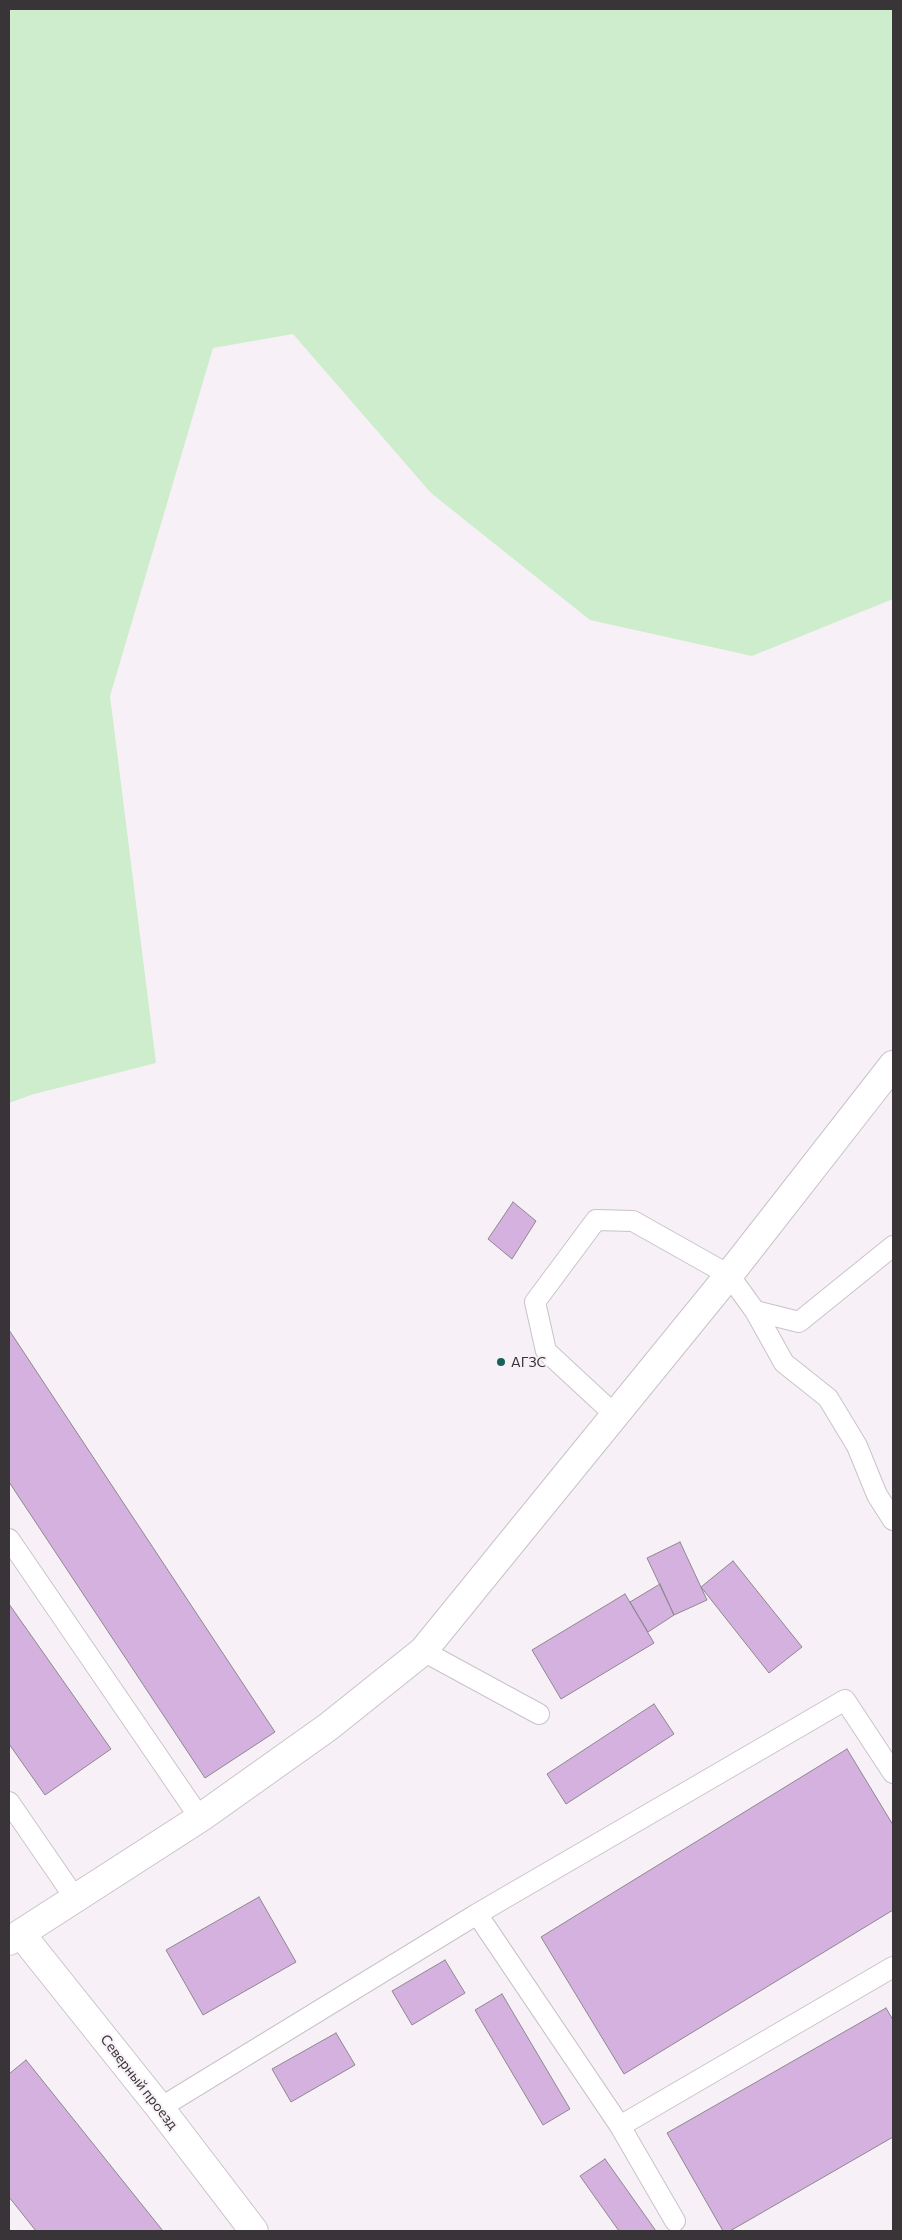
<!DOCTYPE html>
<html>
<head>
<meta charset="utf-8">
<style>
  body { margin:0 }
  #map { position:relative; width:902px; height:2240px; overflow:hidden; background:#f8f0f7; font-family:Commissioner,sans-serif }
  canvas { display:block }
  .frame { position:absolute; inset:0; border:10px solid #383437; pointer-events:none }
</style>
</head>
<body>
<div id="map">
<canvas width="902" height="2240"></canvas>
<div class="frame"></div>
</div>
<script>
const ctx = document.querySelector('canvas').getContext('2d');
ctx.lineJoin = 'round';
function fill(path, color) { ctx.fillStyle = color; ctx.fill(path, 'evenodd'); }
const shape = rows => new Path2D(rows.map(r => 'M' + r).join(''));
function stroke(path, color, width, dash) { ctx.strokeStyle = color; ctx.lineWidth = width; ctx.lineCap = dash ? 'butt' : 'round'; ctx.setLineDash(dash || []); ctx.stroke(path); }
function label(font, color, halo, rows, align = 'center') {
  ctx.font = font + ' Commissioner,sans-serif'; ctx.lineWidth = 4; ctx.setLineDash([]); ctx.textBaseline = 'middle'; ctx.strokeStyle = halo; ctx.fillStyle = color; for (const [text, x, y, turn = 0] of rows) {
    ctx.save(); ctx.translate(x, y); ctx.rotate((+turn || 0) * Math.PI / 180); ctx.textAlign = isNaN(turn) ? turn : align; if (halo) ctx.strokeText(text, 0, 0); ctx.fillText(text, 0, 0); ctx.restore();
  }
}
fill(shape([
  [9,9,893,9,893,599,752,656,590,620,431,493,293,334,213,348,110,696,156,1063,34,1094,9,1103]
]), '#cdedcc');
const building = shape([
  [513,1202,536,1221,512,1259,488,1239,513,1202],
  [9,1330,275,1732,205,1778,9,1482,9,1330],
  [680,1542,707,1600,674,1615,647,1558,680,1542],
  [733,1561,802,1647,769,1673,701,1587,733,1561],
  [660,1584,674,1615,648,1632,630,1602,660,1584],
  [625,1594,654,1643,561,1699,532,1650,625,1594],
  [9,1604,111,1749,45,1795,9,1744,9,1604],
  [654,1704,674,1734,566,1804,547,1774,654,1704],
  [847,1749,893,1825,893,1910,624,2074,541,1937,847,1749],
  [259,1897,296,1962,203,2015,166,1950,259,1897],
  [445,1960,465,1993,412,2025,392,1991,445,1960],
  [502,1994,570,2109,543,2125,475,2010,502,1994],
  [886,2008,893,2020,893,2137,730,2231,723,2231,667,2133,886,2008],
  [336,2033,355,2065,291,2102,272,2069,336,2033],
  [26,2060,163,2231,36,2231,9,2197,9,2074,26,2060],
  [605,2159,656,2231,619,2231,580,2176,605,2159]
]);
fill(building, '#d5b1df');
stroke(building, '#8d878f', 1);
const service = shape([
  [755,1311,799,1322,893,1246],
  [615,1415,546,1351,535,1302,596,1220,633,1221,729,1275,755,1311,784,1363,828,1398,857,1446,877,1495,893,1520],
  [9,1539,200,1818],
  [423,1651,539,1714],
  [9,1802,75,1898],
  [477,1914,845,1700,893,1773],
  [160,2108,477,1914,620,2126,675,2221],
  [620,2126,893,1967]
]);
const tertiary = shape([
  [21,1934,160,2108,254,2231],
  [9,1941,200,1818,328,1727,423,1651,729,1275,893,1065]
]);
stroke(service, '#cac2c9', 22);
stroke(tertiary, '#cac2c9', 30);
stroke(service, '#fff', 20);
stroke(tertiary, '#fff', 28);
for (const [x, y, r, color] of [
  [501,1362,5,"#16625b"]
]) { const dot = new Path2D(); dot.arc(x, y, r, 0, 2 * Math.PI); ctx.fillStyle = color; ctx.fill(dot); stroke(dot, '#f8f0f7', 2); }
label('14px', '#383437', '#f8f0f7', [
  ["АГЗС",511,1362]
], 'left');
label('14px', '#383437', '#f8f0f7', [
  ["Северный проезд",139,2082,52]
]);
</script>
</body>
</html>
